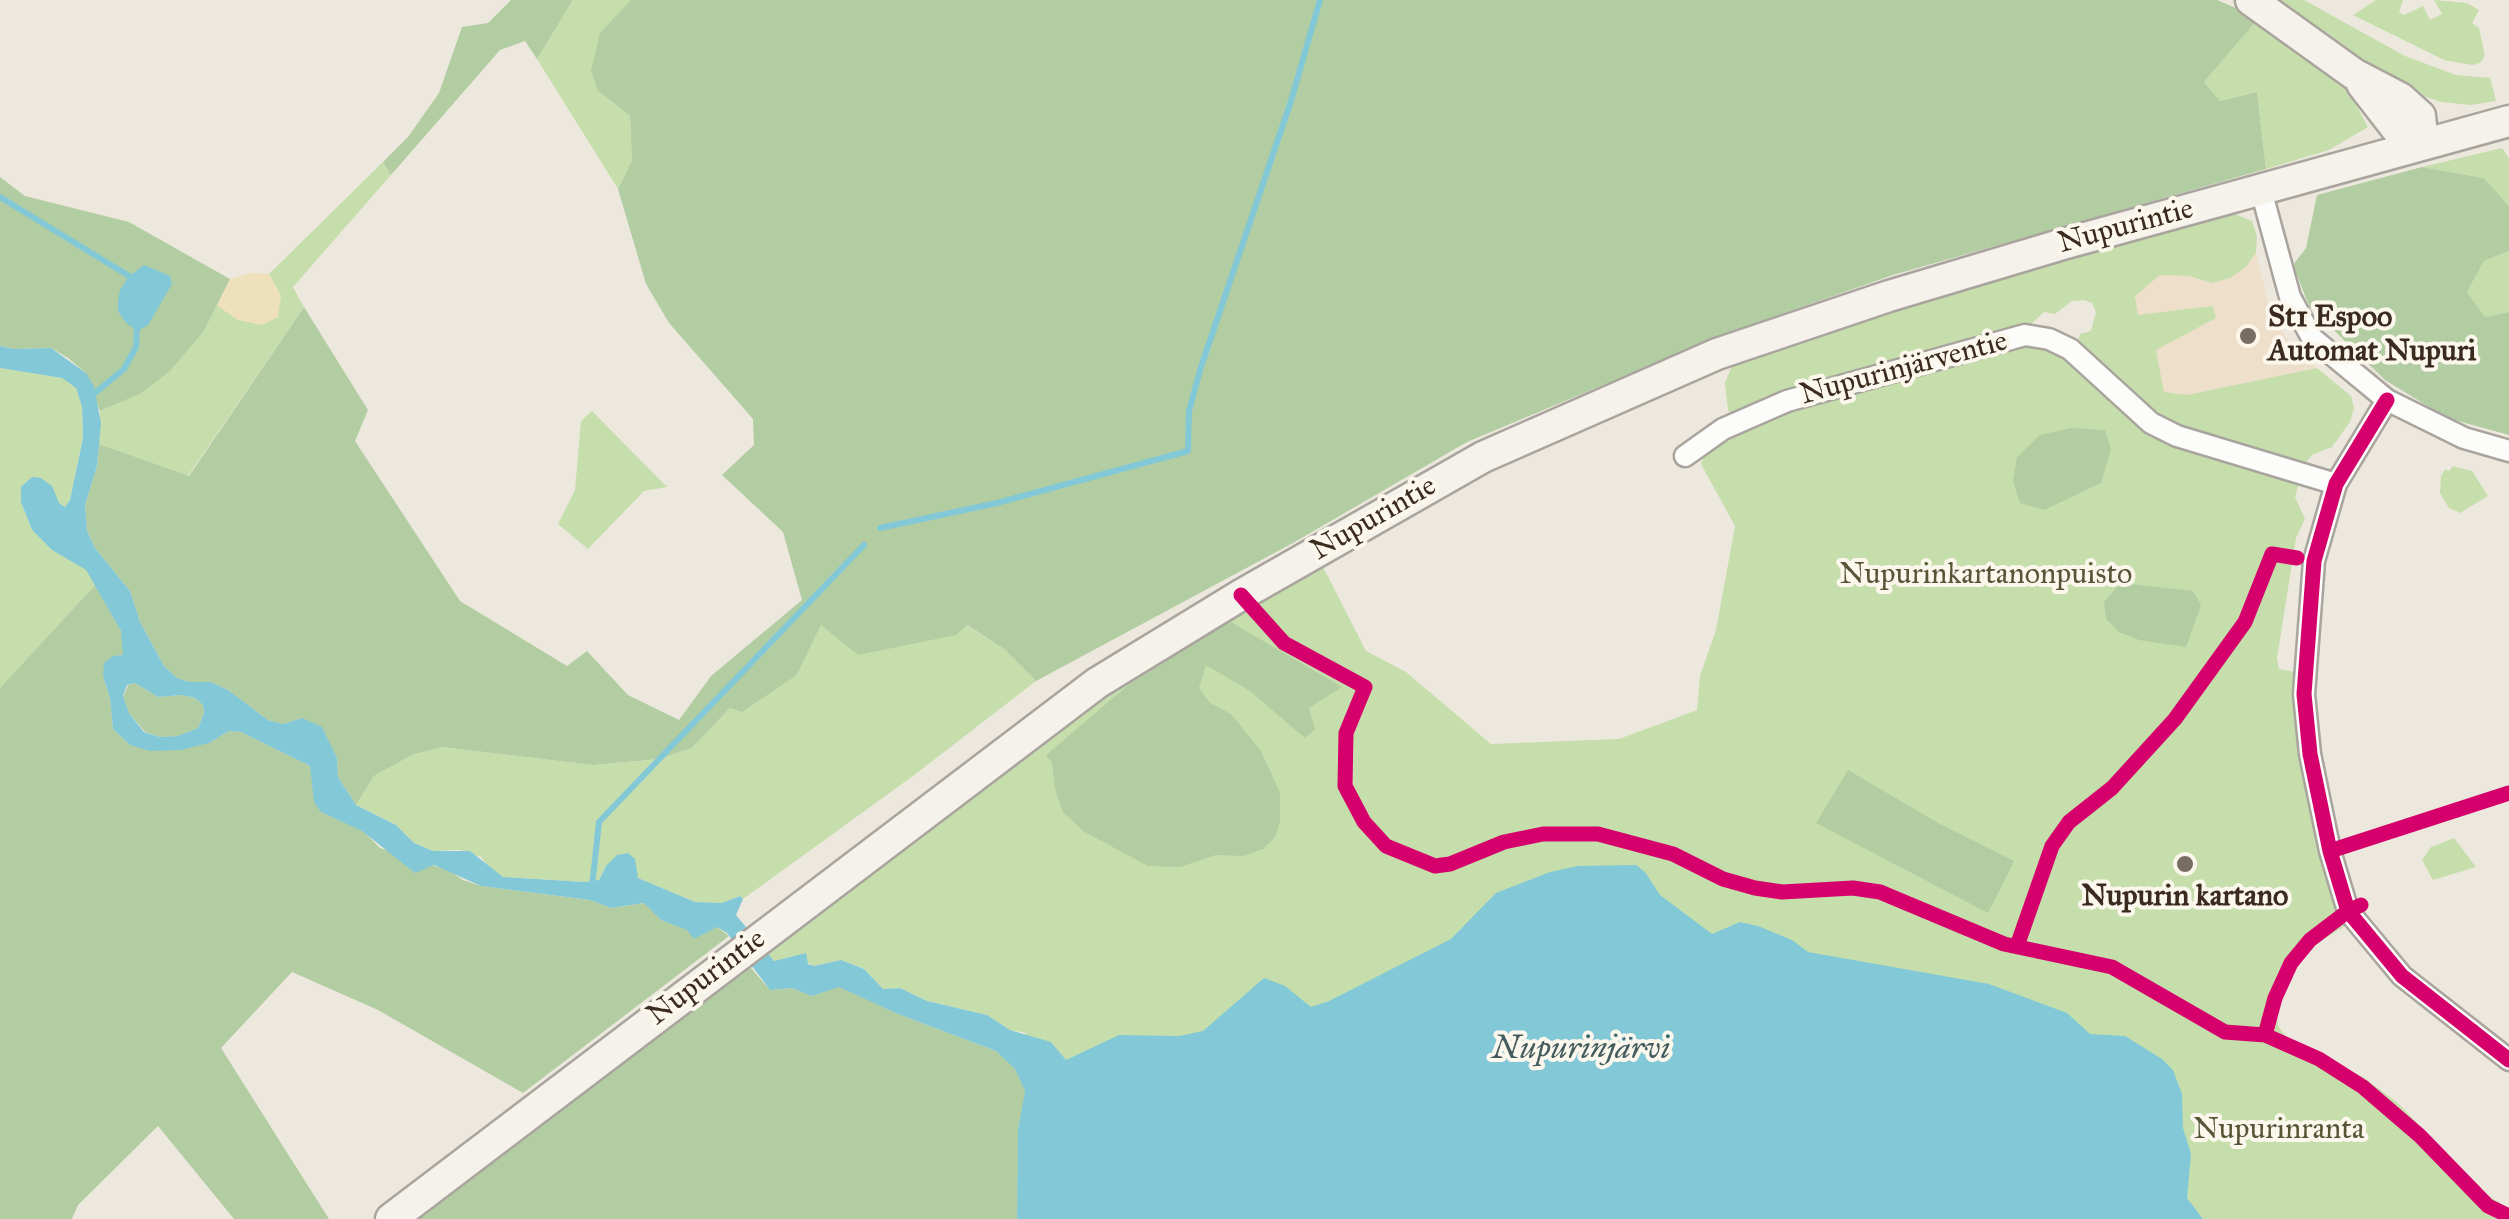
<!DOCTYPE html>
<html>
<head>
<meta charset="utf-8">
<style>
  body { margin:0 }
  canvas { display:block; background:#ede8dd }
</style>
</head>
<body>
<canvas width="2509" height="1219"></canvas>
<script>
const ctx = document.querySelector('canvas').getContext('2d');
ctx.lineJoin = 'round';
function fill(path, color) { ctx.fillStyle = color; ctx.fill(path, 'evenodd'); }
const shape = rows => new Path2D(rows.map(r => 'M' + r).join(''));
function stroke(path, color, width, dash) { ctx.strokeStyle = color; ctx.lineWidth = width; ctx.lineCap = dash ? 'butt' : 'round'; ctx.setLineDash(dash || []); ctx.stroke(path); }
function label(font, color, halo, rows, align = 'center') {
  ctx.font = font + ' "IM FELL Great Primer",serif'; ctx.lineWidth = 8; ctx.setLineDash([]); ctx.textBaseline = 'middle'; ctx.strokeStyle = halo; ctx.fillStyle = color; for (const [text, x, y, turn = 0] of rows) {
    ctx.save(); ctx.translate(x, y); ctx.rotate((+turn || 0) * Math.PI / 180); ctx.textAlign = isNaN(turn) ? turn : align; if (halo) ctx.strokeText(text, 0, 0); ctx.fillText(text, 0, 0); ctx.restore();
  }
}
fill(shape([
  [2256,252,2270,311,2292,347,2317,368,2187,395,2164,392,2156,350,2215,318,2213,306,2138,316,2135,296,2159,275,2189,276,2212,283,2246,267]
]), '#eddfca');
fill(shape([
  [573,0,631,0,631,3,600,33,598,91,630,116,632,160,618,189,537,59],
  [2266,0,2304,0,2405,56,2456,75,2490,78,2496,101,2471,105,2441,102,2417,94,2368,69],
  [2376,0,2403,0,2399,12,2404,15,2423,6,2430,20,2442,14,2434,0,2467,3,2479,10,2472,23,2479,28,2485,56,2480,63,2472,65,2444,60,2353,15],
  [2259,18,2338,78,2353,99,2368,127,2329,150,2266,169,2257,92,2220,101,2204,82],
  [2502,148,2509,158,2509,206,2484,178,2422,167],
  [383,162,391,175,293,287,304,307,188,476,99,444,100,411,140,394,204,331,217,305,238,320,281,296,269,274],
  [2230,212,2252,221,2257,236,2256,252,2246,267,2230,278,2212,283,2189,276,2160,275,2135,296,2138,315,2213,306,2216,318,2156,350,2164,392,2187,395,2317,368,2351,396,2354,408,2350,422,2332,447,2312,455,2304,465,2157,419,2077,344,2080,334,2091,331,2096,312,2092,303,2084,300,2072,301,2055,314,2044,312,2027,328,1738,414,1731,414,1728,410,1725,383,1731,368,1741,358,1843,321],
  [2509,251,2509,312,2485,317,2467,292,2484,261],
  [2021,344,2058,353,2073,362,2135,423,2161,439,2299,483,2295,497,2305,519,2296,538,2277,658,2279,669,2295,672,2296,721,2316,844,2327,881,2348,924,2313,946,2291,976,2277,1008,2278,1026,2288,1039,2363,1077,2399,1104,2481,1191,2509,1209,2509,1219,2203,1219,2187,1198,1063,1219,698,1219,1027,1033,1010,1030,987,1015,927,1001,900,988,883,989,864,969,841,960,814,966,794,956,774,961,766,952,1080,711,1320,561,1366,651,1406,672,1491,744,1619,739,1697,710,1700,676,1716,630,1735,526,1701,464,1706,450,1730,432,1781,412],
  [0,368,62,378,76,388,82,407,83,438,70,500,65,507,59,503,21,502,32,530,52,550,86,569,96,584,0,688],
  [592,411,667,487,644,491,588,549,558,524,575,490,581,421],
  [2453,466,2472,471,2488,496,2460,513,2449,508,2440,493,2441,476,2445,469,2449,471],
  [821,625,966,625,1004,649,1036,681,913,776,743,899,739,896,722,903,695,902,638,878,635,867,606,866,599,880,585,882,503,877,491,870,481,857,460,850,433,851,414,843,396,825,356,805,374,776,412,755,442,747,593,765,659,759,692,748,730,708,797,675],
  [2454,838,2476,867,2433,880,2422,860,2431,847]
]), '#c6deac');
fill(shape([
  [511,0,573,0,537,59,525,41,500,50,391,175,383,162,408,137,439,93,462,27,488,23],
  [631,0,2217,0,2259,18,2204,82,2220,101,2257,92,2266,169,1893,275,1725,334,1467,442,1293,543,1036,681,1004,649,967,625,956,635,858,655,821,625,797,675,742,712,730,708,692,748,659,759,593,765,442,747,412,755,374,776,356,805,338,777,337,758,302,718,283,724,268,720,228,690,211,682,190,682,177,678,164,666,140,622,130,591,95,548,87,531,85,505,97,466,99,444,189,476,304,307,368,410,355,441,460,601,567,666,587,651,628,695,679,720,711,676,802,600,783,532,722,475,754,445,753,419,669,323,646,284,618,189,632,160,630,116,598,91,591,71,600,33],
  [2422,167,2484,178,2509,206,2509,251,2484,261,2467,292,2485,317,2509,312,2509,435,2447,418,2385,380,2309,306,2293,265,2306,248,2317,195],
  [0,177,25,196,129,222,230,279,204,331,170,371,140,394,100,411,86,373,68,358,51,348,15,349,0,346],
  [2071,428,2105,430,2111,449,2101,483,2044,510,2020,503,2013,481,2017,457,2040,435],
  [2121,583,2193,591,2201,605,2186,647,2139,640,2119,632,2106,619,2104,602],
  [96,584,121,631,124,644,123,656,103,676,110,698,113,729,130,745,209,743,229,731,241,732,310,766,321,812,363,831,380,848,450,871,463,880,481,886,590,900,611,908,645,903,661,920,688,930,717,927,729,936,523,1093,378,1010,292,972,221,1048,329,1219,234,1219,158,1126,78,1205,72,1219,0,1219,0,688],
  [1229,621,1342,687,1309,708,1315,729,1305,738,1250,691,1206,665,1199,688,1210,703,1231,714,1261,751,1280,793,1280,822,1275,837,1263,849,1243,856,1216,855,1180,867,1148,866,1083,831,1063,812,1055,789,1052,763,1046,755,1127,686],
  [135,683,158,697,182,695,195,698,203,705,204,713,198,728,178,736,160,737,145,732,129,713,123,697,128,685],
  [1848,770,1940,824,2014,861,1988,913,1816,823],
  [750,967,770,990,792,988,812,996,839,986,898,1014,996,1051,1015,1069,1025,1091,1018,1130,1017,1219,419,1219]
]), '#b3cda2');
fill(shape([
  [250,273,269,274,281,296,278,317,262,325,238,320,217,305,230,279]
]), '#eee0ba');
fill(shape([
  [144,265,170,276,172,284,148,325,138,331,126,323,118,311,118,300,120,290,129,276],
  [0,346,15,349,51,348,86,373,94,386,101,423,97,466,85,505,87,531,95,548,130,591,140,622,164,666,177,678,190,682,211,682,228,690,268,720,283,724,302,718,322,727,337,758,338,777,356,805,396,825,414,843,433,851,470,851,503,877,585,882,599,880,606,866,617,855,628,853,635,859,638,878,695,902,722,903,740,896,743,899,736,915,774,961,806,953,808,964,814,966,841,960,864,969,883,989,900,988,927,1001,987,1015,1010,1030,1051,1042,1066,1060,1119,1035,1179,1036,1203,1031,1264,978,1285,986,1311,1007,1329,1001,1451,939,1496,893,1550,872,1578,866,1636,865,1645,872,1660,895,1712,934,1740,922,1758,926,1792,940,1808,952,1989,984,2067,1013,2090,1034,2125,1036,2162,1059,2173,1070,2182,1094,2183,1128,2191,1154,2187,1198,2203,1219,1017,1219,1018,1130,1025,1091,1015,1069,996,1051,898,1014,839,987,812,996,792,988,770,990,727,933,717,927,694,939,687,930,661,920,644,903,611,908,590,900,481,886,434,865,415,873,362,831,321,812,314,802,310,766,241,732,229,731,209,743,181,750,150,751,130,745,113,729,110,698,103,676,104,663,113,656,123,655,121,631,86,570,52,550,32,530,21,502,21,487,32,477,41,478,52,486,59,503,65,507,70,500,83,438,82,407,76,388,62,378,0,368],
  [135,683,158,697,182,695,195,698,203,705,204,713,198,728,178,736,160,737,144,732,129,713,123,696,127,685]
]), '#83c8d7');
stroke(shape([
  [0,197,129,276,131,283],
  [89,398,124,369,136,347,137,325],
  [880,528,997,503,1188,451,1189,411,1201,367,1291,101,1320,0],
  [592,887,599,822,864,545]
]), '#83c8d7', 6);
const street = shape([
  [2261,190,2290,297,2312,338,2387,400,2464,438,2509,451],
  [2387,400,2336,484,2314,561,2304,694,2310,754,2330,851,2348,911,2402,976,2509,1060],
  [1685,456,1723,429,1787,401,2025,335,2049,339,2070,349,2151,423,2177,436,2336,484]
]);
const secondary = shape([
  [2251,0,2354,74,2400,98,2420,116,2423,144],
  [2362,84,2396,128,2423,144],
  [391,1219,1097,683,1241,595,1483,457,1717,354,1889,296,2063,244,2509,121]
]);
stroke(street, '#a9a49d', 25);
stroke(secondary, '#a9a49d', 35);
stroke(street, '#fcfcfa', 20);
stroke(secondary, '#f5f1eb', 30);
stroke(shape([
  [2387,400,2336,484,2314,561,2304,694,2310,754,2330,851,2348,911,2402,976,2509,1060],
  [1241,595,1284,643,1365,687,1346,733,1345,786,1364,822,1386,846,1435,866,1450,864,1504,842,1543,834,1598,834,1673,854,1723,879,1755,888,1782,892,1853,888,1880,892,2004,944,2112,967,2225,1032,2265,1035,2319,1059,2363,1087,2420,1136,2488,1206,2509,1216],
  [2330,851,2509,793],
  [2017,946,2052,846,2069,822,2112,788,2175,719,2245,622,2272,554,2297,558],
  [2265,1035,2275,998,2291,963,2310,940,2348,911,2361,905]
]), '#d6006c', 15);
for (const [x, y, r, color] of [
  [2248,336,10,"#796c61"],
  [2185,864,10,"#796c61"]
]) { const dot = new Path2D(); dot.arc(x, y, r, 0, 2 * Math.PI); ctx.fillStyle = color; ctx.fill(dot); stroke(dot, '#fbf7ec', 4); }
label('30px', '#3b2a1e', '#fbf7ec', [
  ["Nupurintie",2126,227,-15],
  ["Nupurinjärventie",1904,369,-15],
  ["Nupurintie",1374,519,-30],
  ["Nupurintie",707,978,-37]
]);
label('bold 30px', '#3b2a1e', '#fbf7ec', [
  ["St1 Espoo",2268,319],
  ["Automat Nupuri",2268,353],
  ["Nupurin kartano",2185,898,"center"]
], 'left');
label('30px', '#565538', '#fbf7ec', [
  ["Nupurinkartanonpuisto",1986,576],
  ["Nupurinranta",2279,1131]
]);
label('italic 32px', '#445c5e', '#fbf7ec', [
  ["Nupurinjärvi",1581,1050]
]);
</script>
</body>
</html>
